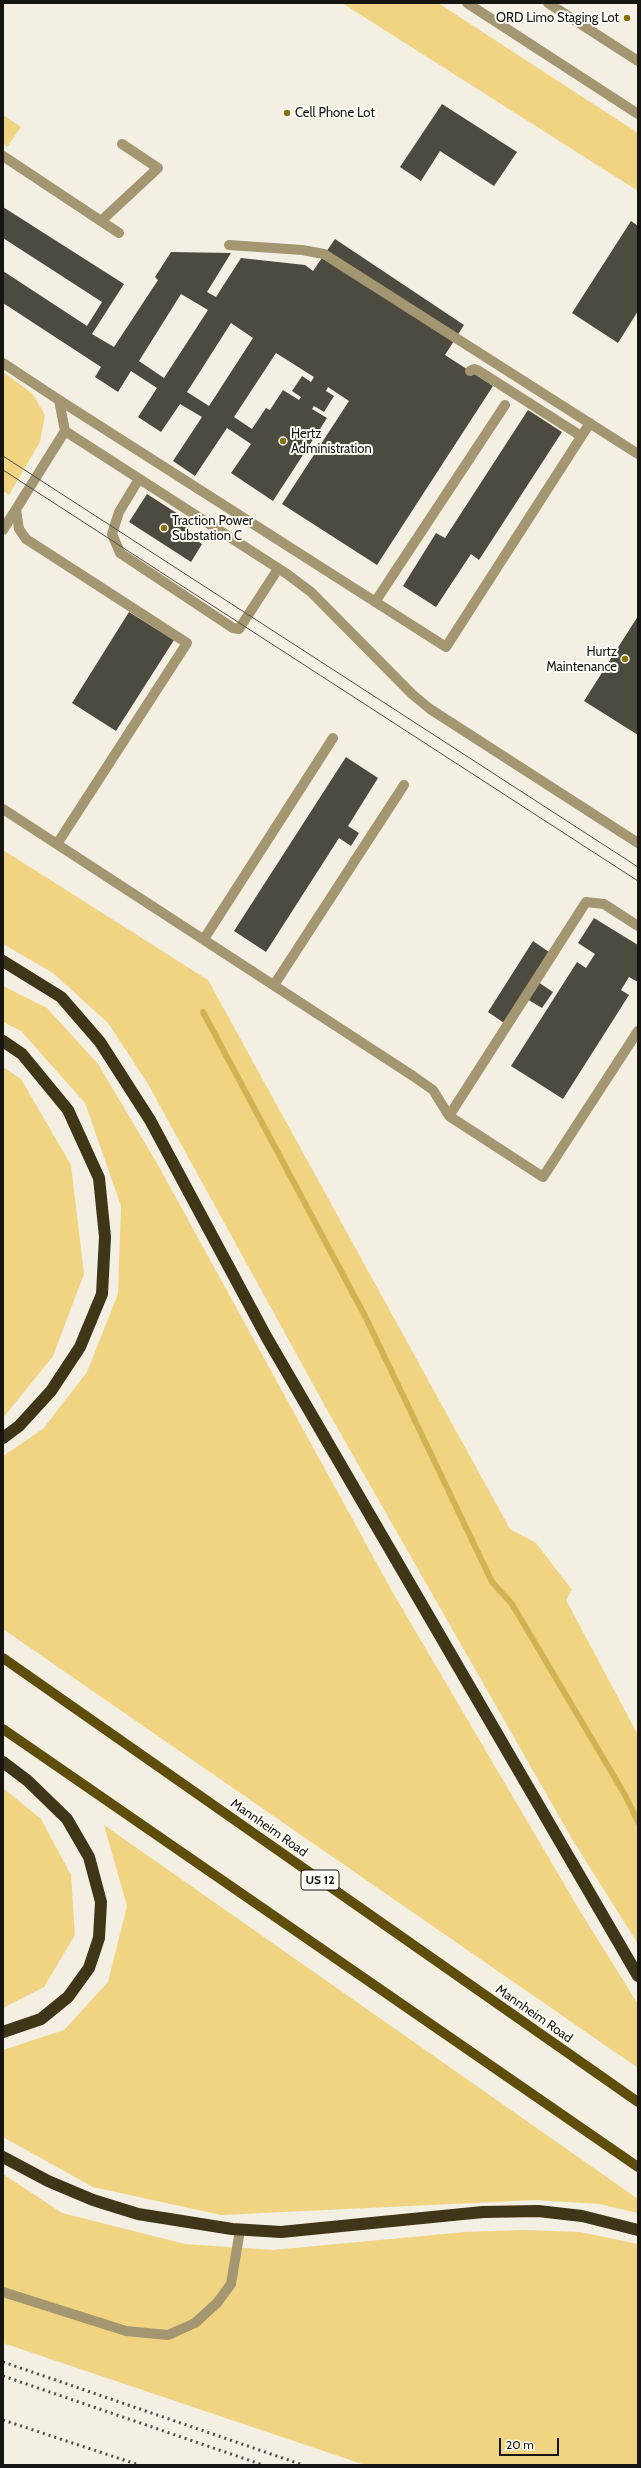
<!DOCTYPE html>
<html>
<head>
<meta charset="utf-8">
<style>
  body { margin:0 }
  #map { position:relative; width:641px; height:2468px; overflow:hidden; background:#f3efe2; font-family:Cabin,sans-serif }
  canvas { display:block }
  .frame { position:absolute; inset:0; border:4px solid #161511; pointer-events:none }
  .scale { position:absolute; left:499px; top:2438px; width:60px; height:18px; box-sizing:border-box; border:2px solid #161511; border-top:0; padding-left:5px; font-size:12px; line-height:14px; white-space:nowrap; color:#161511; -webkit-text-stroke:3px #fffcf5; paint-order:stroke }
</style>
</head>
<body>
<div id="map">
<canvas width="641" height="2468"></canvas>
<div class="frame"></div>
<div class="scale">20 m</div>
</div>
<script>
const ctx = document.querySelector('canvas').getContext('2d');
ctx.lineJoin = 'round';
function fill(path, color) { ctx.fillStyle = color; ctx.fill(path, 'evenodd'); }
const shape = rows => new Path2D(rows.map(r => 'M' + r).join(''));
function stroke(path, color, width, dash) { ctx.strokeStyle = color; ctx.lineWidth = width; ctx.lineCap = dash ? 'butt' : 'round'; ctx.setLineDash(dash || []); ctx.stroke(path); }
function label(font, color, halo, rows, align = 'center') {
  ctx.font = font + ' Cabin,sans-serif'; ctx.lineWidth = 4; ctx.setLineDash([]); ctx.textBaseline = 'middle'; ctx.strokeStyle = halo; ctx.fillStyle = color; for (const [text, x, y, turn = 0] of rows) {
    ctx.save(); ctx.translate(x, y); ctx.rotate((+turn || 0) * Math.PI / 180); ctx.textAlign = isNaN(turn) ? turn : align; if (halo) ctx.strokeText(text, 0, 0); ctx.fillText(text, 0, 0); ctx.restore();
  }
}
fill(shape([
  [342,3,438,3,638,133,638,191],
  [3,115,21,127,7,147,3,144],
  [3,372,32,393,45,415,40,442,9,495,3,491],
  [3,850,208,980,510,1529,536,1543,572,1590,566,1600,638,1735,638,1944,572,1839,326,1408,148,1084,108,1023,53,973,3,944],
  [3,986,47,1008,98,1064,158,1165,393,1593,580,1911,638,2004,638,2068,3,1629,3,1456,43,1429,87,1372,118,1294,121,1206,85,1103,21,1031,3,1022],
  [3,1067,21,1079,71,1165,84,1274,53,1356,3,1418],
  [3,1788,41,1819,71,1875,75,1935,44,1987,3,2008],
  [104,1825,638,2199,638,2213,599,2204,535,2200,221,2215,93,2187,3,2137,3,2050,64,2030,108,1982,127,1906],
  [3,2174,62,2213,185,2244,273,2250,465,2232,524,2230,580,2232,638,2244,638,2465,365,2465,3,2343]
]), '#f0d482');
stroke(shape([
  [203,1012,366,1318,492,1582,512,1604,625,1795,638,1822]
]), '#d2b252', 6);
fill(shape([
  [442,104,517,152,494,186,440,151,421,181,400,167],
  [3,207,124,284,92,334,114,347,158,280,155,277,171,252,231,253,207,292,216,297,241,258,305,265,313,271,335,239,464,325,445,355,493,386,377,565,282,504,349,401,328,387,326,391,334,396,324,412,314,406,312,409,327,418,273,501,231,473,251,444,227,428,195,476,173,461,202,417,180,404,161,432,138,417,157,388,131,371,118,392,95,377,101,367,3,303,3,271,87,326,102,302,3,238],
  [181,294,208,310,164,378,139,361],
  [231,323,253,338,209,406,187,392],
  [276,353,314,377,311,382,302,376,292,391,301,397,299,400,283,390,270,410,266,408,252,429,234,417],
  [631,221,638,226,638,311,618,343,572,313],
  [528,410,562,432,479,560,471,554,436,607,403,586,436,533,445,538],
  [147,494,192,523,186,533,202,544,191,562,129,522],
  [129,612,174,640,116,731,72,703],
  [638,616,638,735,584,701],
  [346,757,378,778,348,826,359,833,351,846,339,838,266,952,234,931],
  [594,918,638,945,638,982,629,977,621,990,629,995,563,1099,511,1066,577,962,586,968,595,954,578,943],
  [533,941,549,952,532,978,553,992,542,1008,522,996,504,1023,488,1012]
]), '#4d4a40');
stroke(shape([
  [467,3,638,114],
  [548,3,638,61],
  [3,156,119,233],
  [101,221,158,168,122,144],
  [229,245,302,250,324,254,638,454],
  [3,363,59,400,65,431,3,530],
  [470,371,474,369,479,371,581,436],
  [59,400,446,647,590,423],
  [65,431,287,574,311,592,412,694,430,709,638,843],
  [139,479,119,512,112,534,120,553,233,628,239,629,278,569],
  [16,510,19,529,26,539,187,643,57,844],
  [375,602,505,405],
  [3,809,413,1076,433,1090,449,1116,543,1177,638,1031],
  [204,939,333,738],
  [274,985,404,785],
  [449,1116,586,902,604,904,638,926],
  [3,2292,126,2331,168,2335,195,2323,217,2303,231,2284,240,2230]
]), '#a39670', 10);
stroke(shape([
  [3,1658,638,2102],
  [3,1729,638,2167]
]), '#5f4d0b', 10);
stroke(shape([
  [3,961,61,997,100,1042,150,1120,267,1338,638,1976],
  [3,1041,22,1054,68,1110,99,1178,105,1237,102,1294,80,1347,51,1391,19,1426,3,1438],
  [3,1762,28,1781,67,1819,89,1857,101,1902,99,1938,89,1968,68,1997,41,2019,3,2032],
  [3,2157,48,2181,93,2200,138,2214,232,2229,281,2232,483,2212,538,2211,582,2216,638,2230]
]), '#3f3517', 12);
stroke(shape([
  [3,456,638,867],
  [3,470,638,881]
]), '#514f49', 1);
stroke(shape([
  [3,2362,303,2465],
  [3,2376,263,2465],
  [3,2420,139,2465]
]), '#514f49', 3, [2, 4]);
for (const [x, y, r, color] of [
  [627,18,4,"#8a7011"],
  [287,113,4,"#8a7011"],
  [283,441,4,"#8a7011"],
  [164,528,4,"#8a7011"],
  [625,659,4,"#8a7011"]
]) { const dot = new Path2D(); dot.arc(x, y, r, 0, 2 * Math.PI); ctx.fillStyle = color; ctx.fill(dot); stroke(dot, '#fffcf5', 1.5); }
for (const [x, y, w] of [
  [320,1880,38]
]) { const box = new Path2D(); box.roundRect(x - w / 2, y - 10, w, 20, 3); ctx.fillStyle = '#fffcf5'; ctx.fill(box); stroke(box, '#161511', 1); }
label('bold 12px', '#161511', null, [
  ["US 12",320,1880]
]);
label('13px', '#161511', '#fffcf5', [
  ["ORD Limo Staging Lot",619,18,"right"],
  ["Cell Phone Lot",295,113],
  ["Hertz",291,434],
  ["Administration",291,449],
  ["Traction Power",172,521],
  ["Substation C",172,536],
  ["Hurtz",617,652,"right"],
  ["Maintenance",617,667,"right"]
], 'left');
label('13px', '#161511', '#fffcf5', [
  ["Mannheim Road",269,1828,35],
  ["Mannheim Road",534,2014,35]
]);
</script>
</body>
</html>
